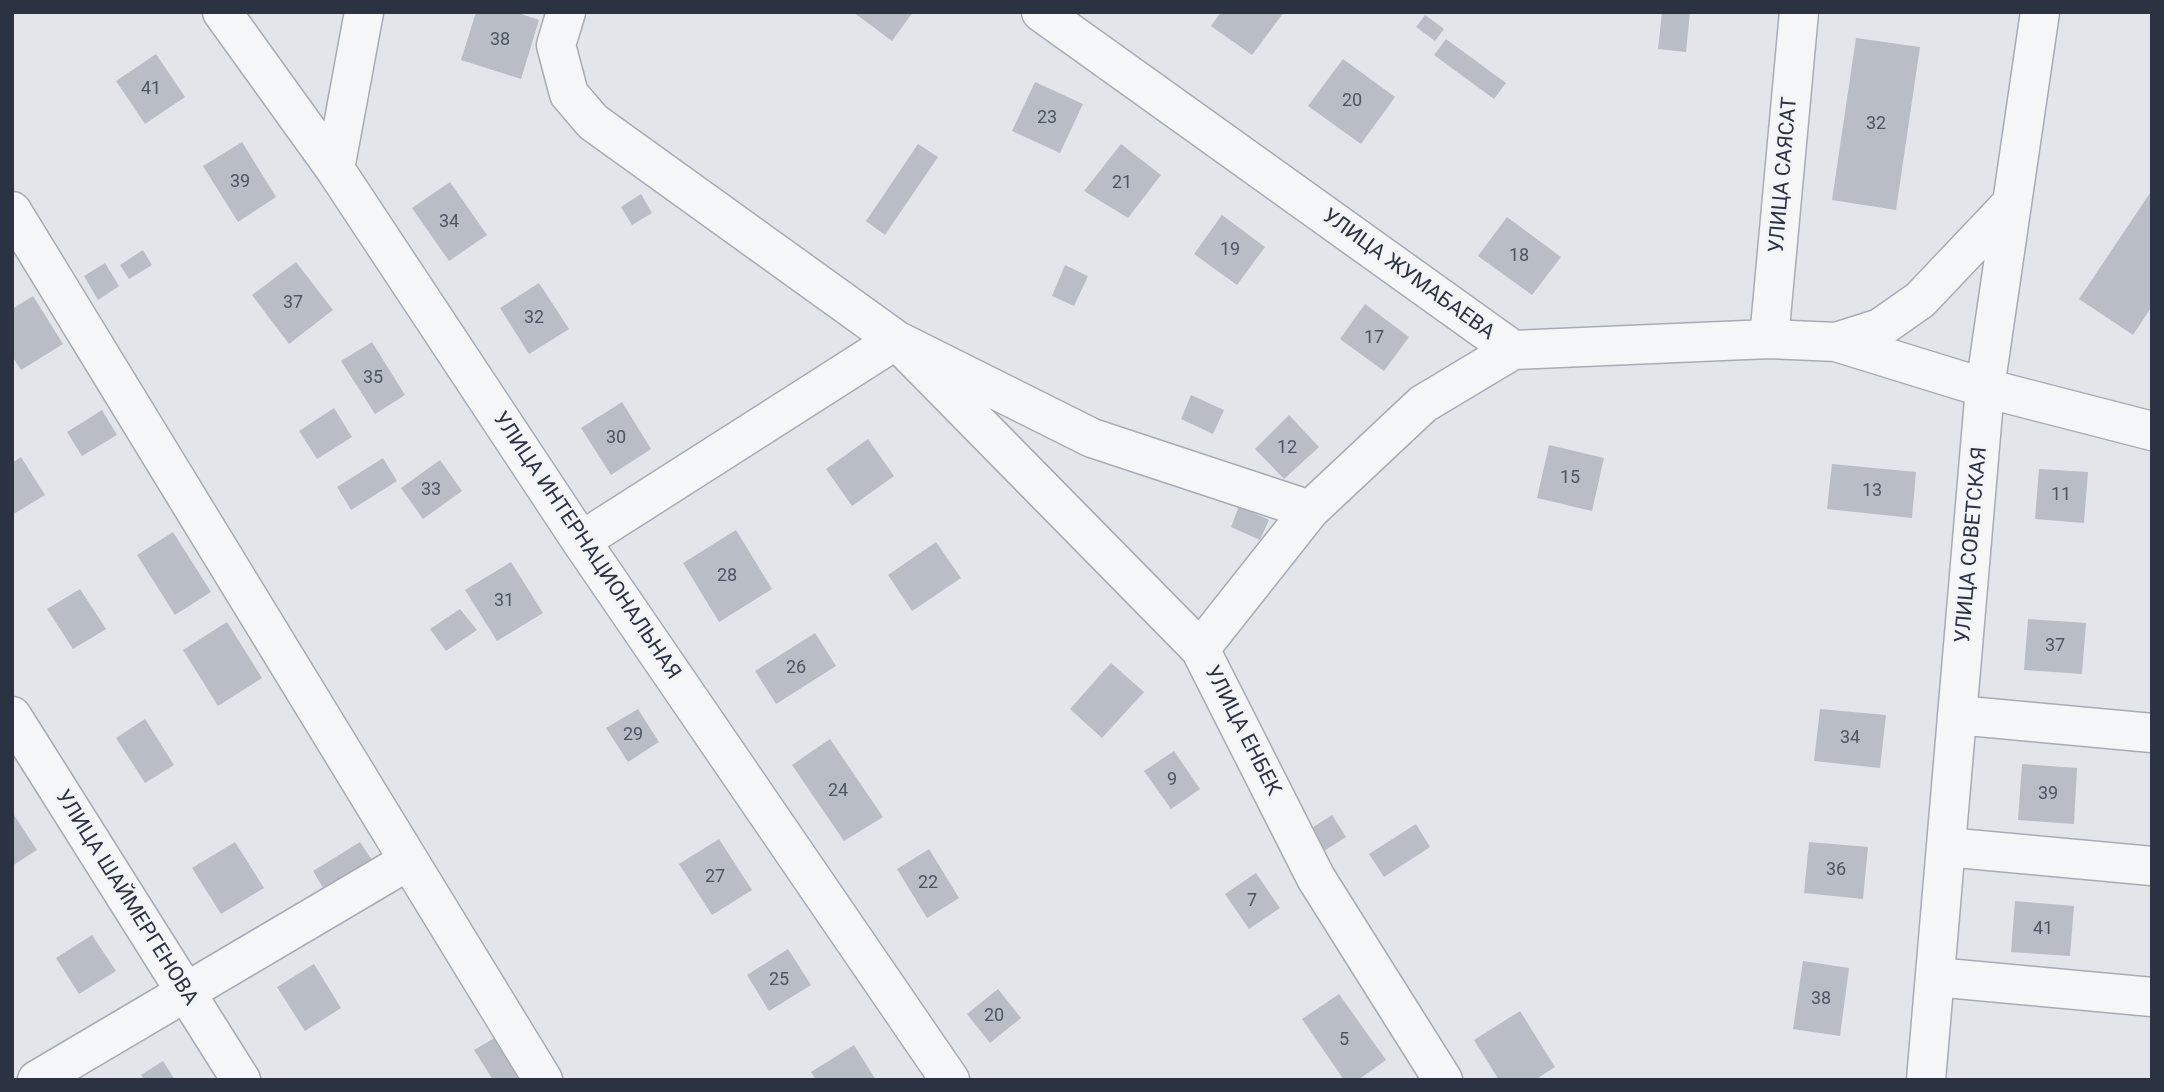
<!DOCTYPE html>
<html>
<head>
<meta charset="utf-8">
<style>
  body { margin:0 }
  #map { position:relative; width:2164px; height:1092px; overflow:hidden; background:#e2e5ea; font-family:Roboto,sans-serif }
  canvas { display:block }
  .frame { position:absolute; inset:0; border:14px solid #2b3241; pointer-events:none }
</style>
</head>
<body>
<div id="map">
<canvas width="2164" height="1092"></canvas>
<div class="frame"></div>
</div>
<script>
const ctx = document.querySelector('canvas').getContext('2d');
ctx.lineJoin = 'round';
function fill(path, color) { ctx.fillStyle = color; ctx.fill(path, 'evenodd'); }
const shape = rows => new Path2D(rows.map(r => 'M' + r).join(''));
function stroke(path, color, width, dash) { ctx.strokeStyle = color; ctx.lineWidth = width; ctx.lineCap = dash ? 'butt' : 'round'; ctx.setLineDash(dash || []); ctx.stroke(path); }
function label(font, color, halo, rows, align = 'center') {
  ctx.font = font + ' Roboto,sans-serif'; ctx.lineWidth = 5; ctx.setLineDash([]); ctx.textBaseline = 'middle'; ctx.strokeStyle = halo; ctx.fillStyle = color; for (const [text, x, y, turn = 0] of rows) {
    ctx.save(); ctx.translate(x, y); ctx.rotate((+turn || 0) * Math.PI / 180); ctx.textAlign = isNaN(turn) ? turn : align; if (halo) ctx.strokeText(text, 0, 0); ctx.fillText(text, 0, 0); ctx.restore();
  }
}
fill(shape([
  [476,12,515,12,539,20,521,79,461,60],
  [853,12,913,12,892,41],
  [1221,12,1284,12,1252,55,1211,26],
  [1662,12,1690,12,1686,52,1658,49],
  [1425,15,1444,29,1435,41,1416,27],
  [1856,38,1920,47,1896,210,1832,200],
  [1446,39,1506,83,1494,99,1434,55],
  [156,54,185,97,145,124,116,81],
  [1343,59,1395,97,1361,144,1308,106],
  [1035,82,1083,104,1060,153,1012,131],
  [242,142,276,197,238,222,203,166],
  [918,144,938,157,885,235,866,221],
  [1121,144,1161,175,1128,218,1084,191],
  [450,182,487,235,449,261,412,208],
  [2152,190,2152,306,2133,335,2079,299],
  [641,194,652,213,632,225,621,207],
  [1222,215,1265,247,1237,285,1194,254],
  [1507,217,1561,257,1532,295,1478,256],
  [143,250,152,265,129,279,120,265],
  [296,262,333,310,289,344,252,295],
  [105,263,119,286,98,300,84,276],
  [1065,265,1088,276,1074,306,1052,296],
  [539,283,569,329,529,354,500,308],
  [33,296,63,344,21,370,12,356,12,309],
  [1365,304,1409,337,1384,371,1340,339],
  [372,342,405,395,375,414,341,361],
  [1191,395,1224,410,1213,434,1181,419],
  [622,402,651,449,611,475,581,428],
  [334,408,352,437,317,459,299,431],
  [102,410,117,435,82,456,67,432],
  [1289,415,1319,447,1284,479,1255,449],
  [868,439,894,476,852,506,826,469],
  [1549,445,1604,458,1592,511,1537,498],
  [21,457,45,495,12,515,12,463],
  [383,458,397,481,351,510,337,487],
  [440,460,462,491,423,519,401,488],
  [1832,464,1916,472,1912,518,1827,509],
  [2039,469,2088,472,2084,523,2035,519],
  [1239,506,1269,520,1260,540,1231,527],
  [736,530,772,589,719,622,683,563],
  [173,532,211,592,175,615,137,555],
  [936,542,961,578,912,611,888,575],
  [511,562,543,613,497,641,465,590],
  [80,589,106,629,73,649,47,609],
  [460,609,477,630,446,651,430,629],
  [2028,619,2086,623,2082,674,2024,670],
  [227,622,262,678,218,706,183,650],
  [815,633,836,666,776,704,755,671],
  [1111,663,1144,692,1102,738,1070,709],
  [638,709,659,742,628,762,606,728],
  [1820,709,1886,715,1880,768,1814,761],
  [145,719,174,765,145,783,116,738],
  [830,739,883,817,844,841,792,765],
  [1174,751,1200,789,1171,809,1144,771],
  [2022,764,2077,768,2074,824,2018,820],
  [12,812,37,850,12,866],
  [1332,815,1346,837,1324,851,1310,829],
  [1416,824,1430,847,1384,877,1369,854],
  [719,839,752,890,712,915,679,864],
  [235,842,264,888,221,914,192,868],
  [360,842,374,863,326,893,313,871],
  [1809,842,1868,847,1863,899,1804,893],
  [929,849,959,898,927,918,897,869],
  [1256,873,1280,908,1249,929,1225,894],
  [2015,901,2074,906,2070,956,2011,952],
  [92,935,116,971,79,994,56,958],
  [788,949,811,985,769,1011,747,975],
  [1803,961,1849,968,1840,1036,1793,1029],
  [314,964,341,1008,305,1031,277,987],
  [998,989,1021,1018,990,1043,967,1014],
  [1339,994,1386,1060,1358,1080,1344,1080,1302,1019],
  [1520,1011,1555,1067,1535,1080,1499,1080,1474,1040],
  [496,1037,521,1077,518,1080,493,1080,474,1050],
  [854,1045,876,1080,816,1080,811,1072],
  [163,1061,175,1080,144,1080,141,1075]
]), '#b9bec6');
const minor = shape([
  [222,12,335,169,581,541,950,1080],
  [566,12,556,45,569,94,593,122,896,340,1200,649],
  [1041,12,1513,350,1769,339,1836,342,1985,388,2152,431],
  [335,169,364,12],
  [12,211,543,1080],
  [1769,339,1799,12],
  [1836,342,1880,328,1920,300,2012,203],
  [581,541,896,340,1092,438,1310,510],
  [1957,715,2152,733],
  [12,716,241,1080],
  [1946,847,2152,866],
  [1935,977,2152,997],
  [37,1080,408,861],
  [1443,1080,1316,878,1200,649,1310,510,1423,404,1513,350],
  [1926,1080,1985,388,2040,12]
]);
stroke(minor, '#a7acb4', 41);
stroke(minor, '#f5f6f8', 38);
label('18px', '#4e5562', null, [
  ["38",500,40],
  ["41",151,89],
  ["20",1352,101],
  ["23",1047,118],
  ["32",1876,124],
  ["39",240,182],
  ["21",1122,183],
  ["34",449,222],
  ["19",1230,250],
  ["18",1519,256],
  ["37",293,303],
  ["32",534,318],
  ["17",1374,338],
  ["35",373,378],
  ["30",616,438],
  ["12",1287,448],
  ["15",1570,478],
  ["33",431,490],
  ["13",1872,491],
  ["11",2061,495],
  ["28",727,576],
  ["31",504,601],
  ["37",2055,646],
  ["26",796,668],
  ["29",633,735],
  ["34",1850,738],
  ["9",1172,780],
  ["24",838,791],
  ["39",2048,794],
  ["36",1836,870],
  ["27",715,877],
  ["22",928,883],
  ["7",1252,901],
  ["41",2043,929],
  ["25",779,980],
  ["38",1821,999],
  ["20",994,1016],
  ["5",1344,1040]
]);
label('21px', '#2b3241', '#f2f4f7', [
  ["УЛИЦА САЯСАТ",1784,175,-85],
  ["УЛИЦА ЖУМАБАЕВА",1408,275,36],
  ["УЛИЦА СОВЕТСКАЯ",1972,545,-85],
  ["УЛИЦА ИНТЕРНАЦИОНАЛЬНАЯ",586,546,56],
  ["УЛИЦА ЕНБЕК",1242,731,63],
  ["УЛИЦА ШАЙМЕРГЕНОВА",126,898,58]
]);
</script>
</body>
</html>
